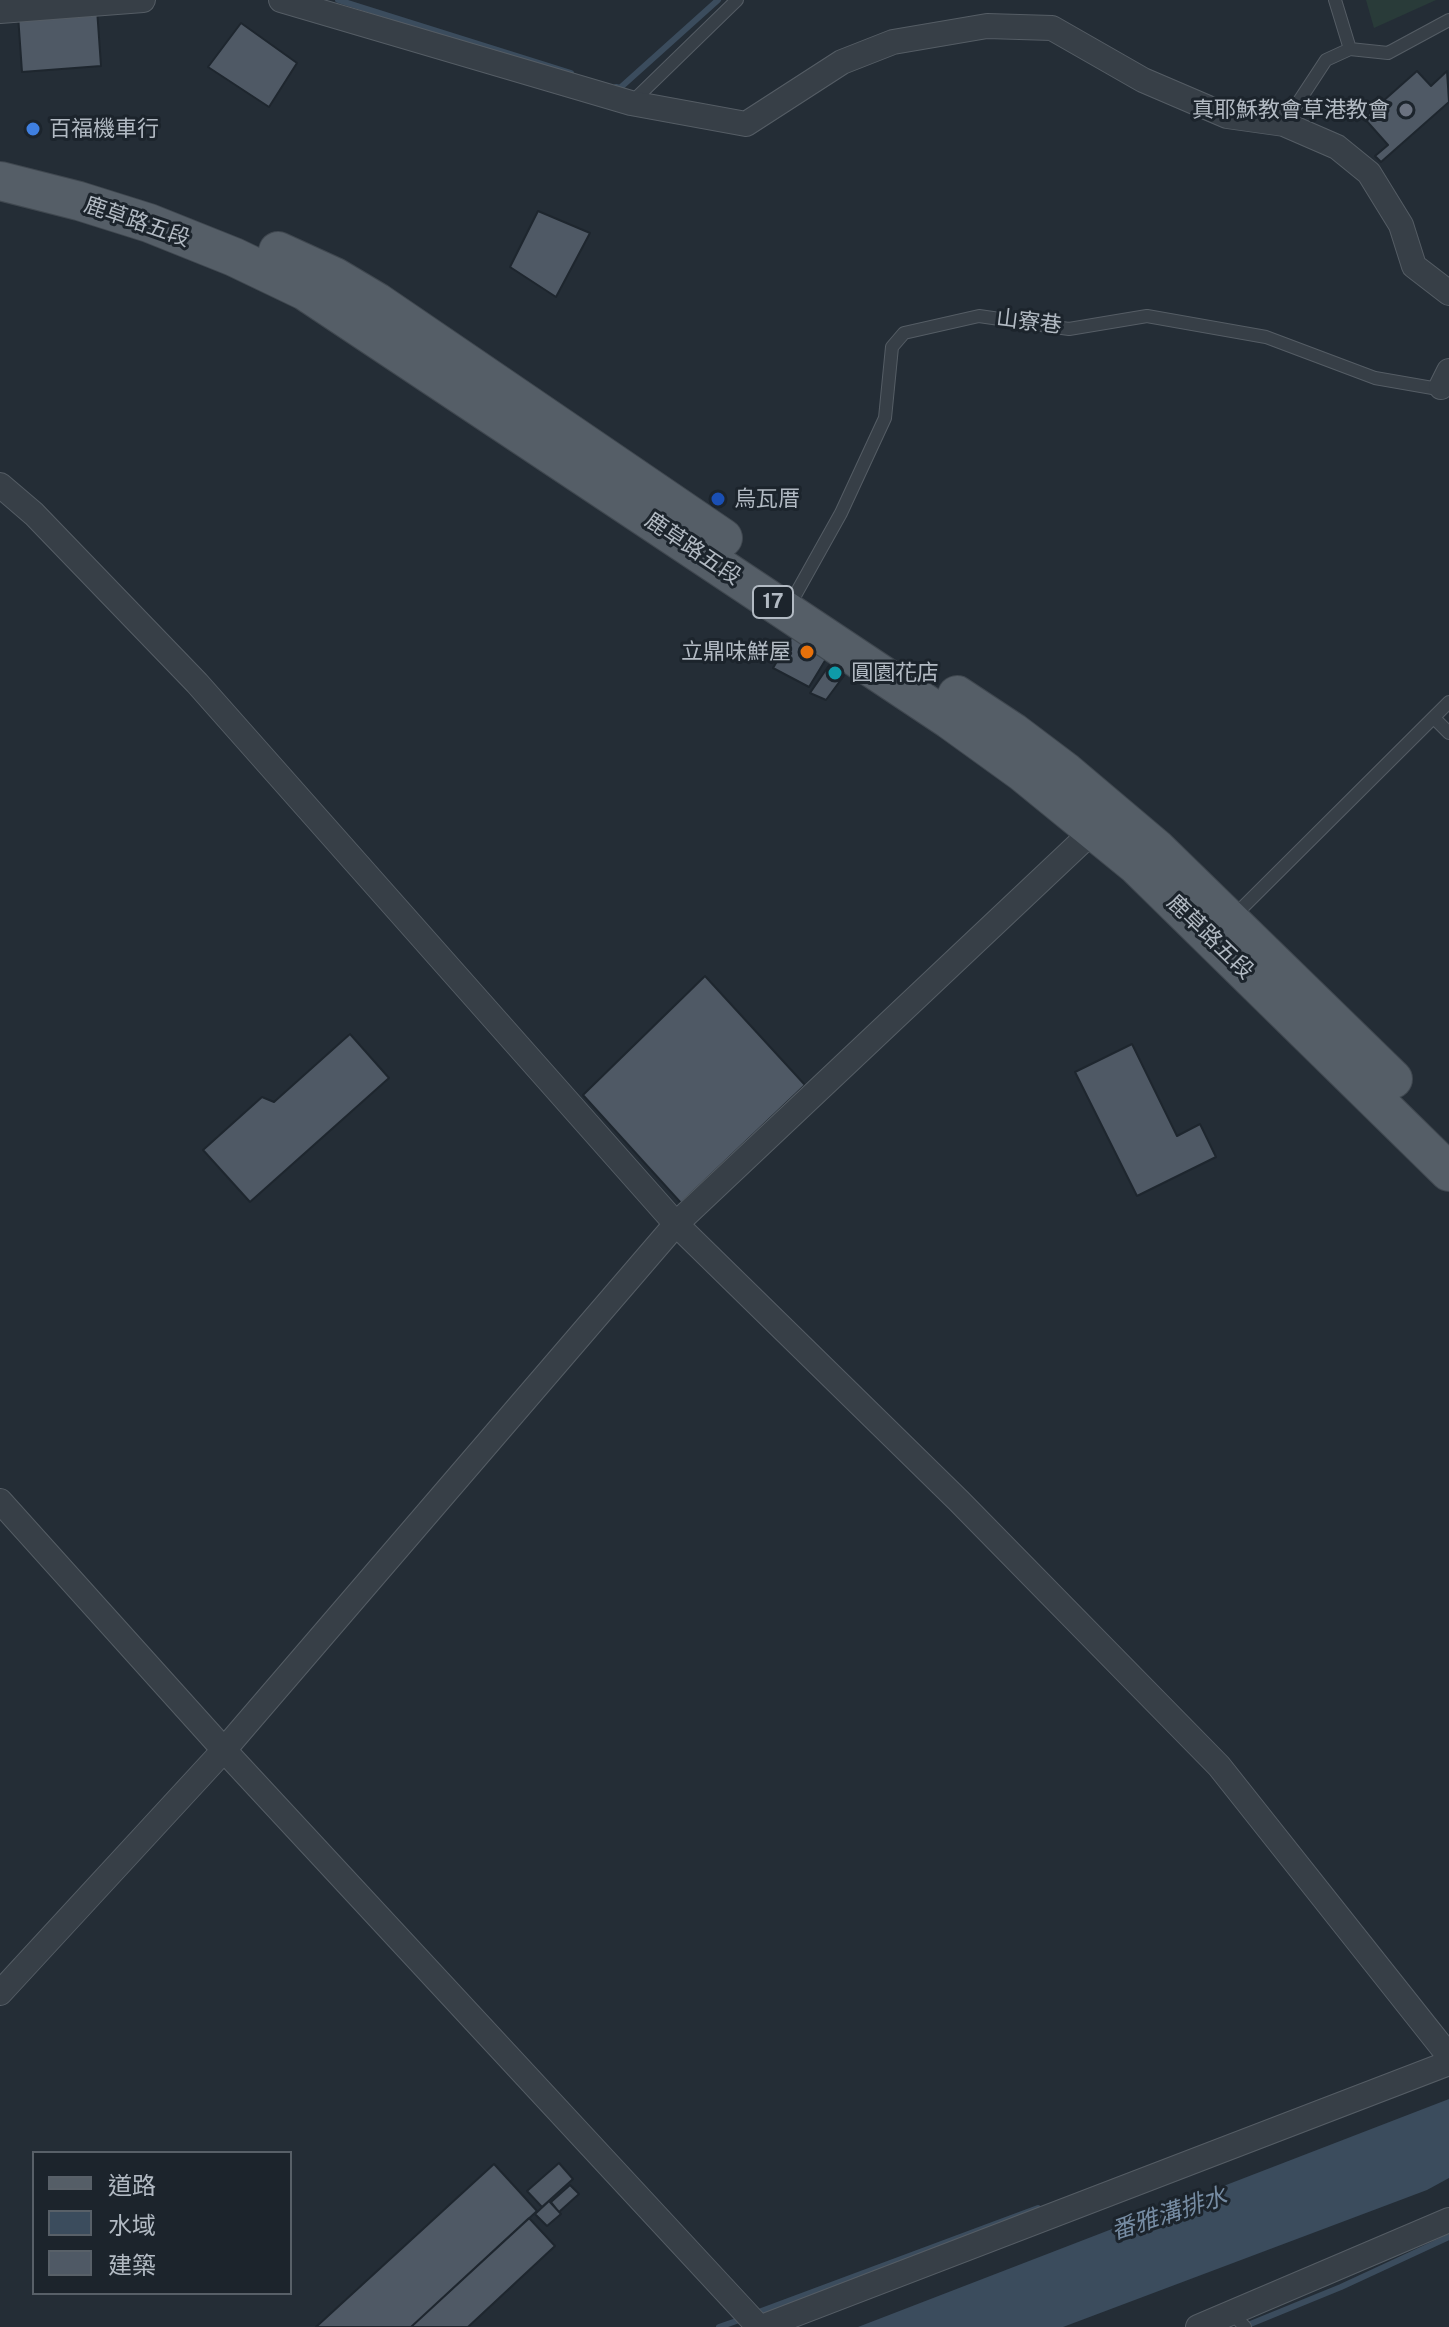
<!DOCTYPE html>
<html>
<head>
<meta charset="utf-8">
<style>
  body { margin:0 }
  #map { position:relative; width:1449px; height:2327px; overflow:hidden; background:#242d36; font-family:"Public Sans","Noto Sans TC",sans-serif }
  canvas { display:block }
  .legend { position:absolute; left:32px; top:2151px; width:260px; height:144px; box-sizing:border-box; background:#1c242c; border:2px solid #586068; margin:0; padding:10px 14px; list-style:none; font-size:24px; color:#b2bac3 }
  .legend li { display:flex; align-items:center; gap:16px; height:40px }
  .legend b { width:40px; border:2px solid #586068 }
</style>
</head>
<body>
<div id="map">
<canvas width="1449" height="2327"></canvas>
<ul class="legend">
<li><b style="height:10px;background:#555e67"></b>道路</li>
<li><b style="height:22px;background:#3b4c5d"></b>水域</li>
<li><b style="height:22px;background:#4f5965"></b>建築</li>
</ul>
</div>
<script>
const ctx = document.querySelector('canvas').getContext('2d');
ctx.lineJoin = 'round';
function fill(path, color) { ctx.fillStyle = color; ctx.fill(path, 'evenodd'); }
const shape = rows => new Path2D(rows.map(r => 'M' + r).join(''));
function stroke(path, color, width, dash) { ctx.strokeStyle = color; ctx.lineWidth = width; ctx.lineCap = dash ? 'butt' : 'round'; ctx.setLineDash(dash || []); ctx.stroke(path); }
function label(font, color, halo, rows, align = 'center') {
  ctx.font = font + ' "Public Sans","Noto Sans TC",sans-serif'; ctx.lineWidth = 6; ctx.setLineDash([]); ctx.textBaseline = 'middle'; ctx.strokeStyle = halo; ctx.fillStyle = color; for (const [text, x, y, turn = 0] of rows) {
    ctx.save(); ctx.translate(x, y); ctx.rotate((+turn || 0) * Math.PI / 180); ctx.textAlign = isNaN(turn) ? turn : align; if (halo) ctx.strokeText(text, 0, 0); ctx.fillText(text, 0, 0); ctx.restore();
  }
}
fill(shape([
  [1366,0,1436,0,1374,28]
]), '#293b39');
fill(shape([
  [1449,2099,1449,2178,1427,2190,1063,2327,858,2327]
]), '#3b4c5d');
stroke(shape([
  [338,0,571,73],
  [616,87,620,88,718,0],
  [756,2313,1038,2208],
  [719,2327,742,2319],
  [1243,2327,1341,2287,1449,2237]
]), '#3b4c5d', 6);
const building = shape([
  [97,9,101,66,22,72,18,15,97,9],
  [241,23,297,63,269,107,208,67,241,23],
  [1417,71,1431,86,1447,71,1449,102,1381,162,1375,156,1388,145,1364,118,1417,71],
  [538,211,590,233,556,297,510,267,538,211],
  [807,612,840,636,809,687,773,668,807,612],
  [845,642,860,654,826,700,810,693,845,642],
  [705,976,805,1085,681,1203,583,1095,705,976],
  [350,1034,389,1078,250,1202,203,1150,262,1097,274,1102,350,1034],
  [1132,1044,1177,1136,1200,1124,1216,1157,1137,1196,1075,1072,1132,1044],
  [559,2163,573,2179,542,2207,527,2191,559,2163],
  [494,2164,537,2211,411,2327,316,2327,494,2164],
  [570,2185,579,2194,559,2212,551,2202,570,2185],
  [549,2201,561,2214,547,2226,535,2214,549,2201],
  [529,2218,555,2246,468,2327,411,2327,529,2218]
]);
fill(building, '#4f5965');
stroke(building, '#1e262e', 2);
const lane = shape([
  [1335,0,1350,49],
  [631,103,737,0],
  [1284,124,1326,60,1350,49,1388,53,1449,20],
  [788,608,841,513,885,418,892,347,904,333,979,316,1069,329,1147,316,1266,337,1375,378,1444,390],
  [1434,718,1449,733],
  [1233,917,1449,702],
  [1233,2314,1245,2327]
]);
const street = shape([
  [281,0,631,103,746,124,842,62,893,42,987,26,1052,28,1143,80,1227,116,1284,124,1337,147,1369,173,1401,225,1414,266,1449,293],
  [0,11,143,0],
  [1441,387,1449,371],
  [0,485,34,514,197,683,676,1224,959,1501,1219,1766,1449,2056],
  [0,1501,224,1750,759,2327],
  [0,1993,224,1750,676,1224,1095,829],
  [762,2327,1449,2063],
  [1198,2327,1449,2220]
]);
const primary = shape([
  [0,181,79,201,149,223,234,257,305,291,950,720,1022,772,1136,865,1449,1172],
  [278,251,335,277,377,302,723,538],
  [957,695,1013,732,1066,772,1157,849,1393,1079]
]);
stroke(lane, '#555d65', 14);
stroke(street, '#555d65', 26);
stroke(primary, '#404850', 40);
stroke(lane, '#373f47', 12);
stroke(street, '#373f47', 24);
stroke(primary, '#555e67', 38);
for (const [x, y, r, color] of [
  [1406,110,8,"#6b7280"],
  [33,129,8,"#3f7fe0"],
  [718,499,8,"#1a4fb4"],
  [807,652,8,"#e8710a"],
  [835,673,8,"#0f9aa8"]
]) { const dot = new Path2D(); dot.arc(x, y, r, 0, 2 * Math.PI); ctx.fillStyle = color; ctx.fill(dot); stroke(dot, '#1c242c', 3); }
for (const [x, y, w] of [
  [773,602,40]
]) { const box = new Path2D(); box.roundRect(x - w / 2, y - 16, w, 32, 6); ctx.fillStyle = '#1c242c'; ctx.fill(box); stroke(box, '#b2bac3', 2); }
label('bold 20px', '#b2bac3', null, [
  ["17",773,602]
]);
label('22px', '#b2bac3', '#1c242c', [
  ["真耶穌教會草港教會",1390,110,"right"],
  ["百福機車行",49,129],
  ["烏瓦厝",734,499],
  ["立鼎味鮮屋",791,652,"right"],
  ["圓園花店",851,673]
], 'left');
label('22px', '#b2bac3', '#1c242c', [
  ["鹿草路五段",137,222,19],
  ["山寮巷",1029,322,7],
  ["鹿草路五段",693,549,34],
  ["鹿草路五段",1210,937,44]
]);
label('italic 24px', '#768ca3', '#1c242c', [
  ["番雅溝排水",1169,2214,-18]
]);
</script>
</body>
</html>
